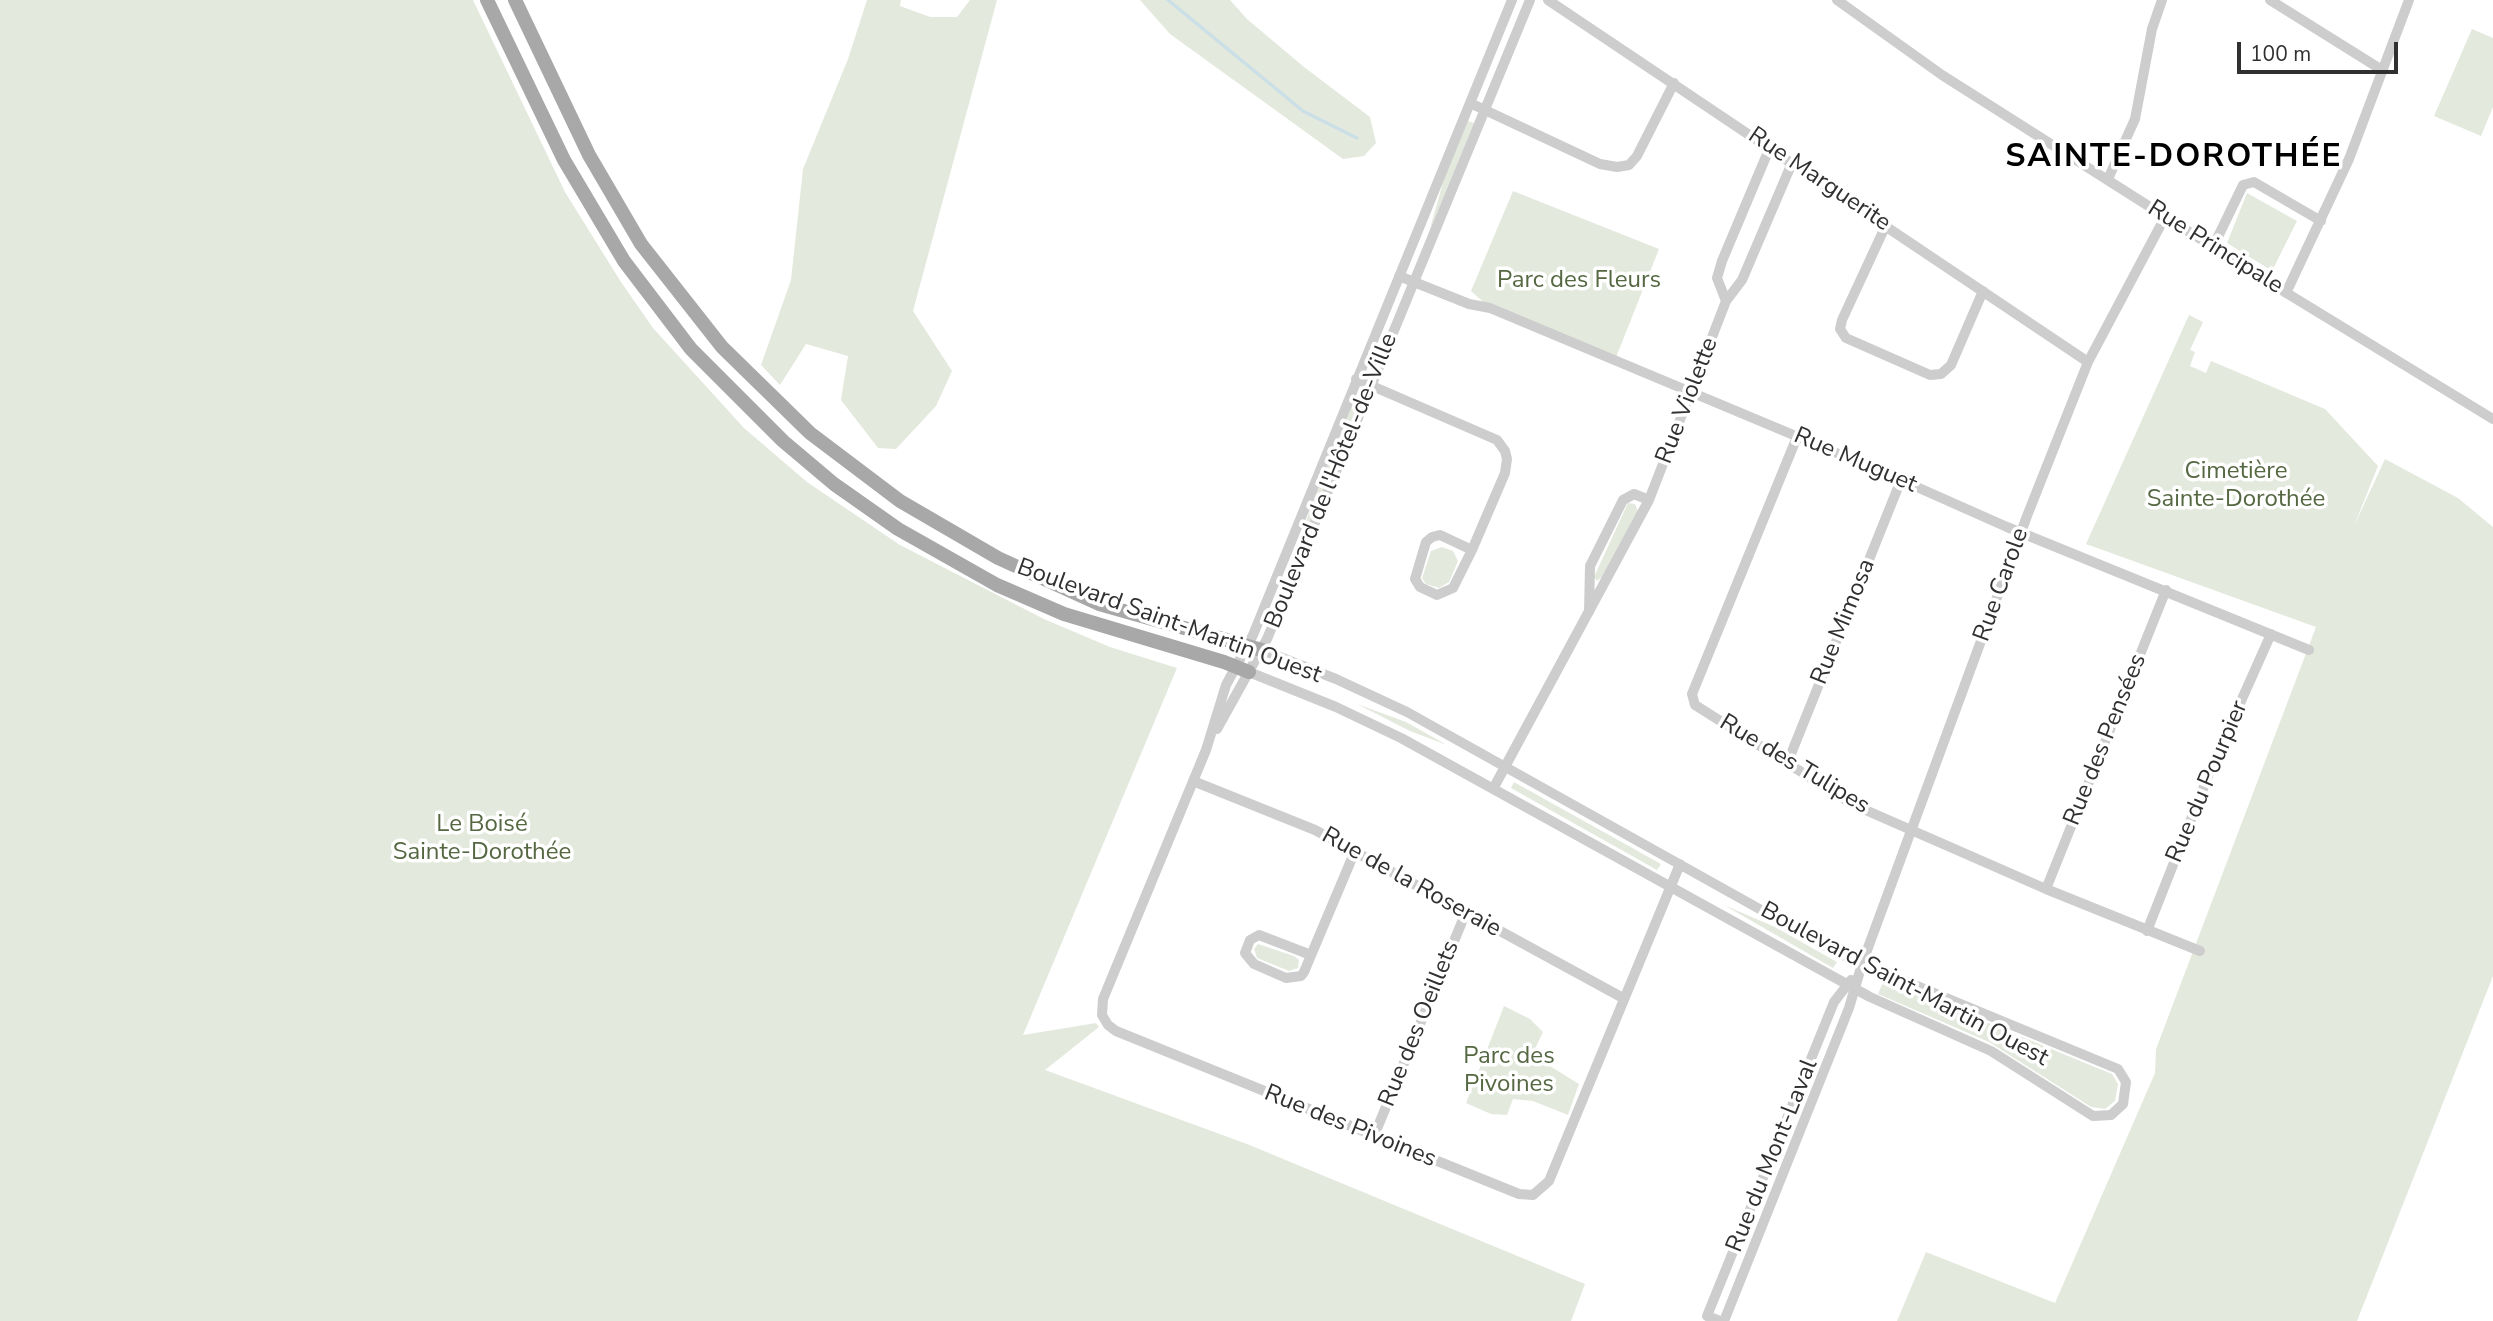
<!DOCTYPE html>
<html>
<head>
<meta charset="utf-8">
<style>
  body { margin:0 }
  #map { position:relative; width:2493px; height:1321px; overflow:hidden; background:#fff; font-family:"Nunito Sans",sans-serif }
  canvas { display:block }
  .scale { position:absolute; left:2237px; top:42px; width:161px; height:32px; box-sizing:border-box; border:4px solid #303030; border-top:0; padding-left:9px; font-size:21px; line-height:24px; white-space:nowrap; color:#303030; -webkit-text-stroke:5px #fff; paint-order:stroke }
</style>
</head>
<body>
<div id="map">
<canvas width="2493" height="1321"></canvas>
<div class="scale">100 m</div>
</div>
<script>
const ctx = document.querySelector('canvas').getContext('2d');
ctx.lineJoin = 'round';
function fill(path, color) { ctx.fillStyle = color; ctx.fill(path, 'evenodd'); }
const shape = rows => new Path2D(rows.map(r => 'M' + r).join(''));
function stroke(path, color, width, dash) { ctx.strokeStyle = color; ctx.lineWidth = width; ctx.lineCap = dash ? 'butt' : 'round'; ctx.setLineDash(dash || []); ctx.stroke(path); }
function label(font, color, halo, rows, align = 'center') {
  ctx.font = font + ' "Nunito Sans",sans-serif'; ctx.lineWidth = 7; ctx.setLineDash([]); ctx.textBaseline = 'middle'; ctx.strokeStyle = halo; ctx.fillStyle = color; for (const [text, x, y, turn = 0] of rows) {
    ctx.save(); ctx.translate(x, y); ctx.rotate((+turn || 0) * Math.PI / 180); ctx.textAlign = isNaN(turn) ? turn : align; if (halo) ctx.strokeText(text, 0, 0); ctx.fillText(text, 0, 0); ctx.restore();
  }
}
fill(shape([
  [0,0,473,0,565,192,621,282,653,328,744,428,807,482,900,545,1044,619,1110,647,1177,668,1023,1035,1096,1023,1099,1027,1045,1070,1247,1144,1585,1284,1571,1321,0,1321],
  [867,0,901,0,900,6,930,17,957,17,970,0,997,0,913,311,952,371,936,406,896,449,878,448,841,400,848,356,806,344,780,385,761,365,791,280,803,169,848,59],
  [1140,0,1230,0,1247,19,1304,67,1370,117,1376,143,1364,156,1343,159,1170,34],
  [2472,29,2493,38,2493,107,2481,136,2434,116],
  [1468,121,1474,123,1429,232,1444,179],
  [1513,191,1659,249,1615,360,1490,308,1471,291],
  [2247,193,2297,221,2272,271,2227,243],
  [2189,315,2203,322,2190,350,2195,352,2190,366,2206,373,2211,361,2325,409,2378,466,2354,526,2385,459,2458,498,2493,527,2493,976,2357,1321,1897,1321,1926,1252,2055,1303,2155,1073,2156,1049,2316,627,2086,544],
  [1355,395,1361,398,1297,554,1314,494],
  [1628,503,1635,504,1638,511,1602,577,1597,581,1594,577],
  [1442,547,1453,551,1458,561,1449,582,1439,588,1426,584,1422,578,1431,551],
  [1357,704,1406,722,1447,745,1410,731],
  [1514,782,1661,864,1657,870,1511,788],
  [1724,905,1775,927,1837,962,1833,968],
  [1258,944,1294,956,1299,960,1298,968,1289,971,1257,958,1254,949],
  [1884,980,2112,1074,2118,1084,2115,1101,2105,1109,2091,1107,1989,1042,1878,994],
  [1504,1006,1530,1019,1543,1032,1532,1055,1579,1084,1568,1115,1533,1101,1513,1099,1507,1115,1491,1114,1466,1103]
]), '#e4e9dd');
stroke(shape([
  [1168,0,1303,111,1357,138]
]), '#cbdfe7', 3.5);
stroke(shape([
  [1512,0,1253,635,1226,685,1206,750,1103,999,1102,1015,1108,1025,1116,1031,1519,1194,1533,1195,1549,1181,1680,864],
  [1548,0,2088,362],
  [1837,0,1942,75,2262,278,2493,419],
  [2270,0,2382,70],
  [1470,103,1600,164,1617,167,1629,165,1637,156,1674,83],
  [2108,179,2135,119,2152,29,2162,0],
  [1886,225,1842,320,1840,329,1846,338,1930,375,1941,374,1951,365,1983,291],
  [2213,247,2243,185,2254,182,2321,221],
  [1399,276,1469,304,1490,308,1901,480,2007,527,2309,650],
  [2286,293,2349,159,2409,0],
  [1726,301,1717,278,1722,261,1770,147],
  [1356,379,1497,440,1505,451,1507,459,1505,473,1472,550,1453,588,1437,595,1420,587,1415,579,1426,542,1432,537,1440,535,1472,550],
  [1797,437,1692,694,1695,705,1854,805,2046,889,2200,951],
  [1589,612,1590,566,1623,500,1634,494,1649,500],
  [1249,672,1336,707,1401,738,1870,997,1991,1051,2093,1116,2111,1115,2123,1104,2126,1082,2118,1069,1840,954,1407,712,1336,679,1262,650],
  [1217,729,1267,639,1530,0],
  [1787,764,1901,480],
  [1193,781,1315,830,1623,998],
  [1493,789,1649,500,1726,301,1742,280,1792,163],
  [2046,889,2166,590],
  [2147,931,2212,766,2271,634],
  [1311,955,1259,935,1250,940,1245,953,1254,964,1286,978,1301,976,1304,972,1355,851],
  [1374,1136,1466,912],
  [1720,1321,1707,1316,1834,1002,1851,980],
  [1724,1321,1849,1008,1862,964,2027,516,2088,362,2165,217]
]), '#cdcdcd', 10);
stroke(shape([
  [487,0,564,160,624,261,691,349,783,441,834,484,898,529,997,585,1064,614,1224,662,1249,672],
  [515,0,589,155,641,244,722,347,810,433,900,501,998,558,1099,604,1262,650]
]), '#a8a8a8', 14);
label('24px', '#303030', '#fff', [
  ["Rue Marguerite",1819,180,34],
  ["Rue Principale",2215,248,32],
  ["Rue Violette",1688,401,-69],
  ["Rue Muguet",1855,461,23],
  ["Boulevard de l'Hôtel-de-Ville",1332,481,-68],
  ["Rue Carole",2002,585,-70],
  ["Boulevard Saint-Martin Ouest",1169,622,20],
  ["Rue Mimosa",1844,622,-68],
  ["Rue des Pensées",2106,740,-68],
  ["Rue des Tulipes",1794,765,31],
  ["Rue du Pourpier",2208,782,-67],
  ["Rue de la Roseraie",1411,883,29],
  ["Boulevard Saint-Martin Ouest",1904,985,28],
  ["Rue des Oeillets",1420,1024,-68],
  ["Rue des Pivoines",1350,1127,22],
  ["Rue du Mont-Laval",1773,1156,-68]
]);
label('24px', '#566842', '#fff', [
  ["Parc des Fleurs",1579,281],
  ["Cimetière",2236,472],
  ["Sainte-Dorothée",2236,500],
  ["Le Boisé",482,825],
  ["Sainte-Dorothée",482,853],
  ["Parc des",1509,1057],
  ["Pivoines",1509,1085]
]);
ctx.letterSpacing = '2px';
label('bold 32px', '#000', '#fff', [
  ["SAINTE-DOROTHÉE",2174,158]
]);
ctx.letterSpacing = '0px';
</script>
</body>
</html>
